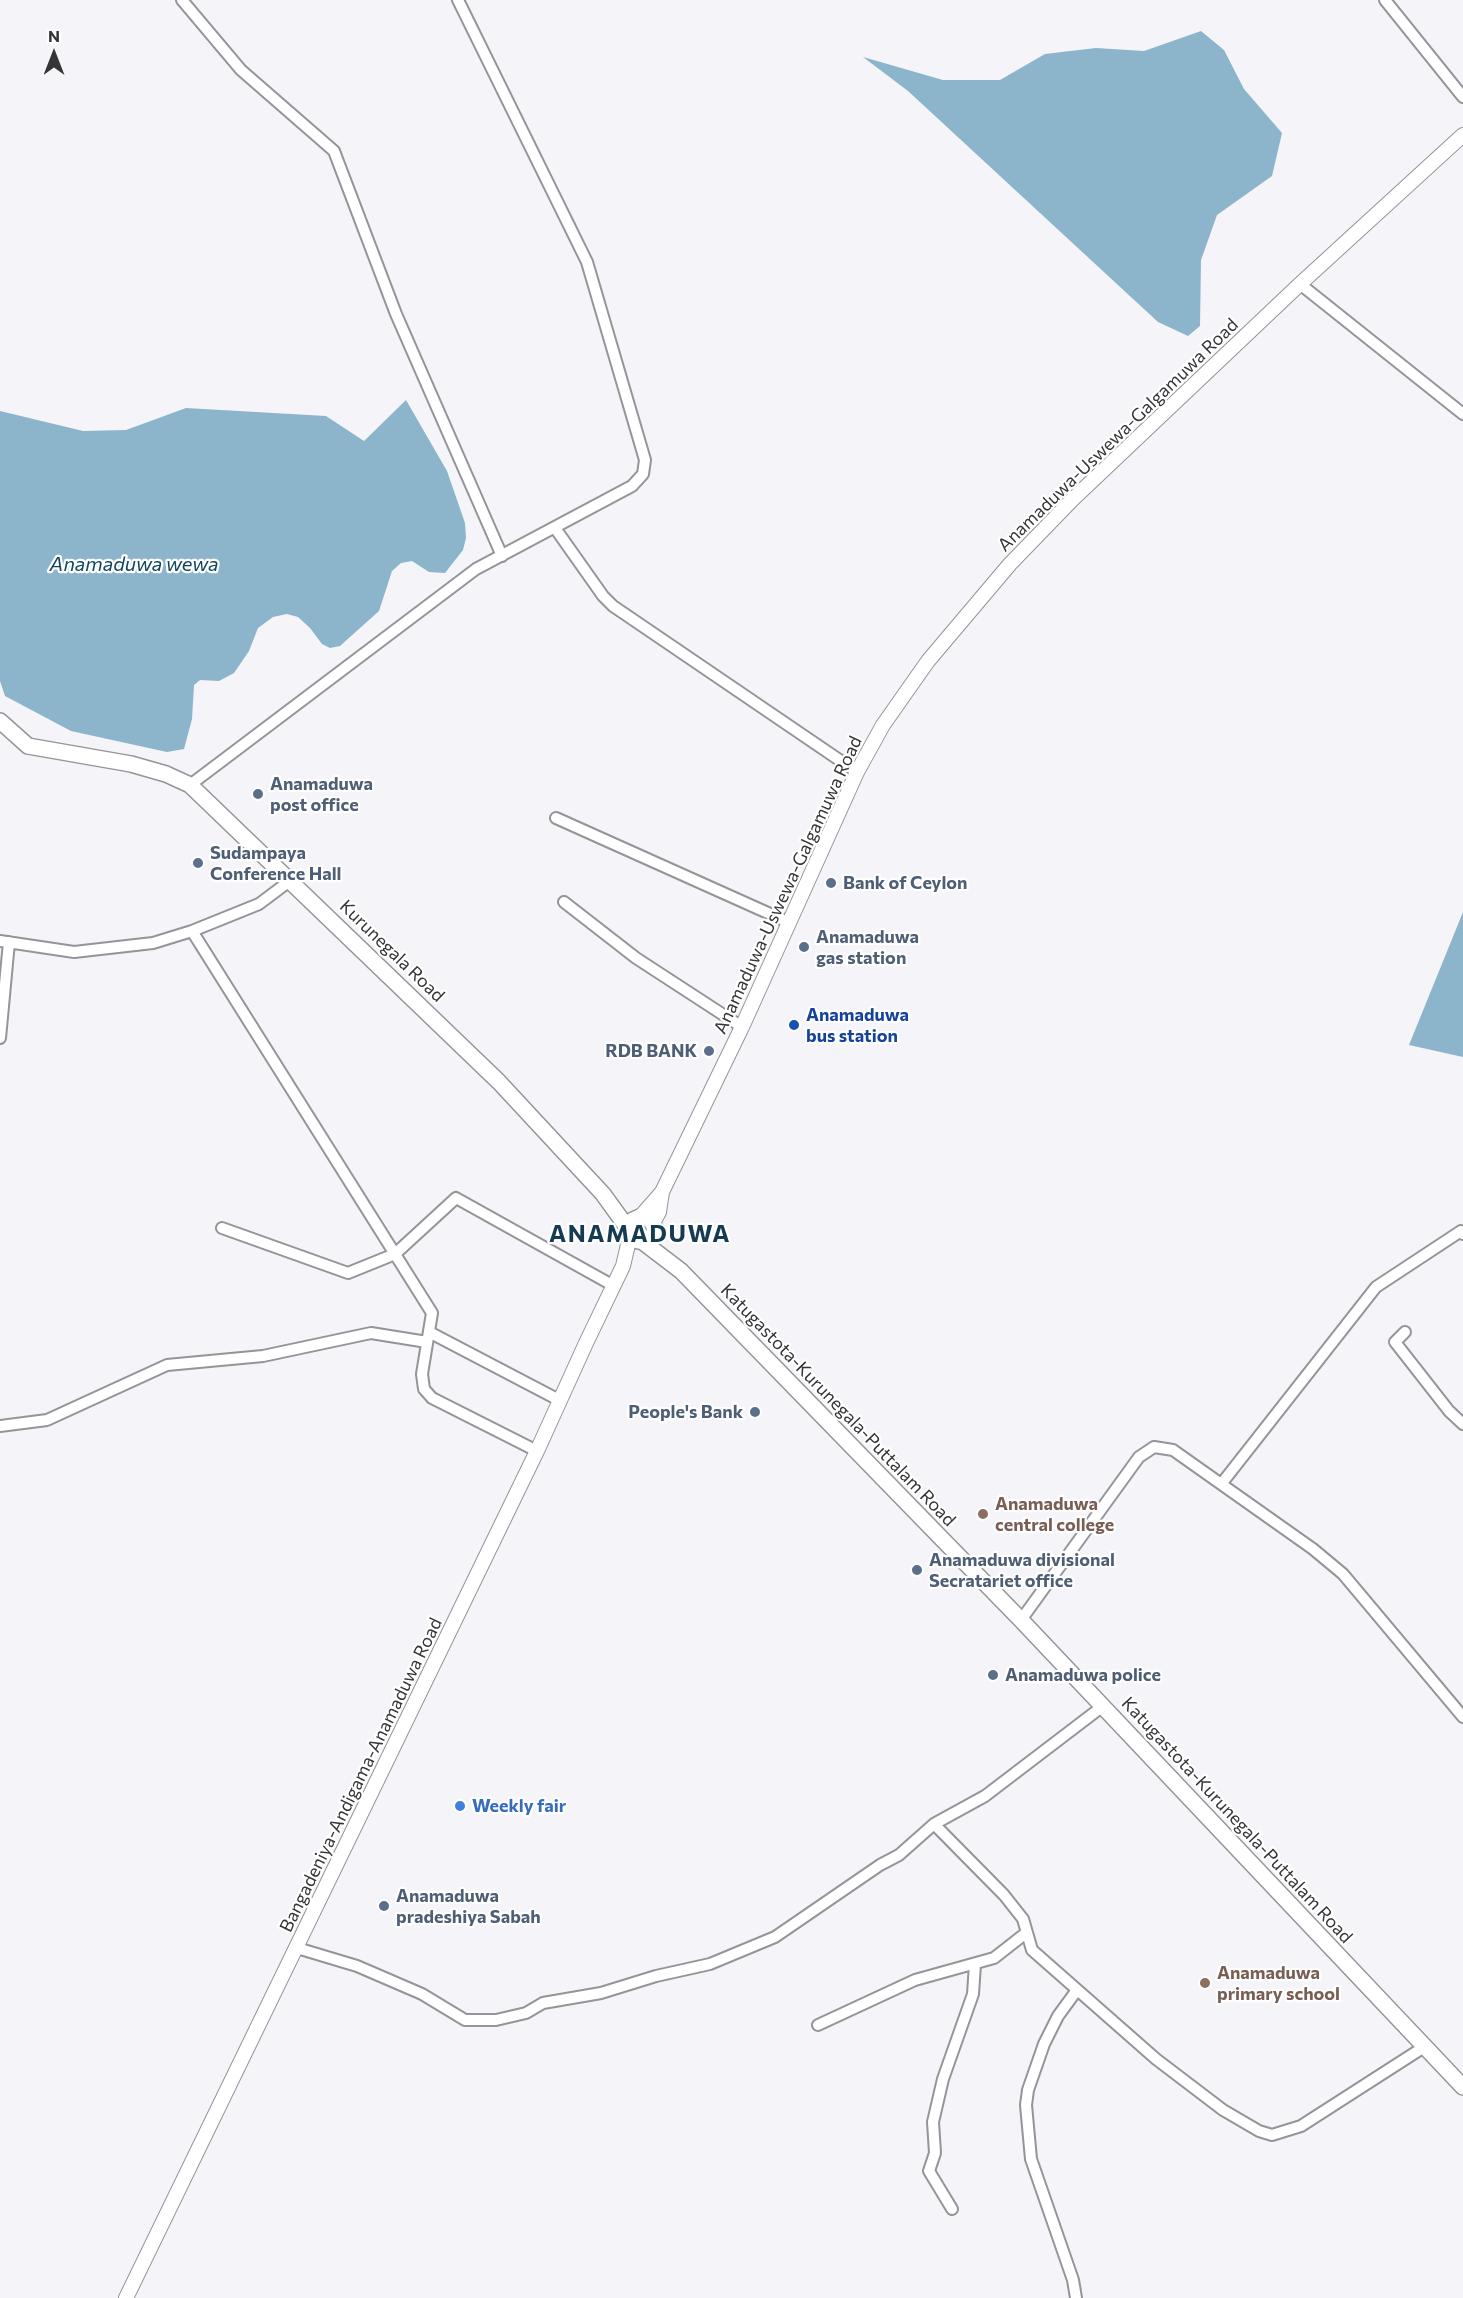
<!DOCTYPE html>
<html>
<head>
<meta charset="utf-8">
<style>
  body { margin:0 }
  #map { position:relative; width:1463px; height:2298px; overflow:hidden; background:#f4f4f9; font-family:Commissioner,sans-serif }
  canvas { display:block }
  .north { position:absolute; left:24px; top:24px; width:60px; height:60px; -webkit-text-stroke:4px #fff; paint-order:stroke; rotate:0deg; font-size:16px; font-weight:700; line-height:24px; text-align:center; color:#353537 }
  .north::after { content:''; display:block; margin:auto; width:21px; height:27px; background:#353537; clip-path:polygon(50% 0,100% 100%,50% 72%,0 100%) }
</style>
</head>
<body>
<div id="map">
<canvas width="1463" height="2298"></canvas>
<div class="north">N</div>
</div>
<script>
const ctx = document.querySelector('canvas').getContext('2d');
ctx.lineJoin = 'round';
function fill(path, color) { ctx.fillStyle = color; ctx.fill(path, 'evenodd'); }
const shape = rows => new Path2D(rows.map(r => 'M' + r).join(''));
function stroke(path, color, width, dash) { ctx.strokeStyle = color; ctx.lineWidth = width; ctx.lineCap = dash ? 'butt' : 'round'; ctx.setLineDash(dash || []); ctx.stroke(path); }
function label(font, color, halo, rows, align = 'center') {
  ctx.font = font + ' Commissioner,sans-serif'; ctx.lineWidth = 4.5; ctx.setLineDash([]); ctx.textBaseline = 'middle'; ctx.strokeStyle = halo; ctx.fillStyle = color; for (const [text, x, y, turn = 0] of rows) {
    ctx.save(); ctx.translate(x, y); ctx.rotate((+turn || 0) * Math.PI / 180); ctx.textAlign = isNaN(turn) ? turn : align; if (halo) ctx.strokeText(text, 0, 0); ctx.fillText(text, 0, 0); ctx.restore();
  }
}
fill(shape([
  [1201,31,1224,50,1244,89,1282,133,1272,176,1217,215,1201,260,1200,326,1188,336,1158,322,908,91,863,57,943,80,1000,80,1045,54,1096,48,1144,51],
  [406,400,447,471,465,523,466,538,463,550,445,573,429,572,412,561,401,563,392,571,379,611,340,646,330,648,322,644,310,628,298,617,287,614,273,617,258,628,249,651,234,673,219,681,200,680,194,685,192,719,184,749,167,752,71,731,5,696,0,681,0,411,83,431,126,430,186,408,326,416,364,441],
  [1463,912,1463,1057,1409,1045]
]), '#8cb5cb');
const minor = shape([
  [182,0,241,70,334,151,396,314,502,556],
  [1385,0,1463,97],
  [1300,284,1463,414],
  [555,528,603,596,613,606,857,772],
  [190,785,476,569,632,486,643,474,645,460,587,262,458,0],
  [556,818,788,922],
  [564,902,636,958,742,1027],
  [192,931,432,1313,422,1374,424,1389,432,1398,537,1451],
  [0,941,74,952,153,943,192,931,259,904,291,880],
  [0,1038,9,942],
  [222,1228,348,1273,395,1254,456,1198,614,1286],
  [429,1332,559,1400],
  [1405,1332,1395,1342,1449,1411,1463,1424],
  [0,1426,47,1420,167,1365,263,1356,371,1333,427,1342],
  [1222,1483,1376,1287,1461,1231,1463,1234],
  [1021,1620,1139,1457,1154,1447,1173,1450,1313,1549,1343,1574,1463,1717],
  [934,1824,1004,1895,1023,1919,1032,1950,1156,2059,1223,2110,1259,2131,1272,2135,1301,2126,1424,2047],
  [297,1948,357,1966,422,1994,465,2020,496,2020,526,2013,543,2003,601,1993,656,1976,710,1964,775,1937,880,1865,899,1855,934,1824,985,1796,1103,1706],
  [818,2025,915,1980,994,1958,1026,1933],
  [952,2209,929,2171,935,2153,933,2122,943,2079,973,1994,975,1964],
  [1076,2298,1073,2280,1031,2159,1026,2105,1028,2090,1044,2044,1058,2016,1077,1990]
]);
const major = shape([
  [640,1217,662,1192],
  [653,1223,659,1212,662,1192,742,1027,857,772,883,725,928,661,1010,564,1073,499,1300,284,1463,135],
  [126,2298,537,1451,586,1343,623,1266,630,1236]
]);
const highway = shape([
  [0,721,28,746,131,764,166,774,190,785,499,1082,603,1194,629,1230],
  [643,1242,652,1238,655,1228,650,1219,640,1217,633,1220,629,1226,629,1233,634,1240,643,1242,681,1271,1021,1620,1463,2087]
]);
stroke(minor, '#949499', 14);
stroke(major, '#949499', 16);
stroke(highway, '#949499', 18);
stroke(minor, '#fff', 10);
stroke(major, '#fff', 14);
stroke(highway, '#fff', 15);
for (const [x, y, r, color] of [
  [258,794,6,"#5c6f8a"],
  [198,863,6,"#5c6f8a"],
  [831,883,6,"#5c6f8a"],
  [804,947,6,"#5c6f8a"],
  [794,1025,6,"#1a4fb4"],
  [709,1051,6,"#5c6f8a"],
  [755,1412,6,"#5c6f8a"],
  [983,1514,6,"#8d6e63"],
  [917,1570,6,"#5c6f8a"],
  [993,1675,6,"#5c6f8a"],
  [460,1806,6,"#3f7fe0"],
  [384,1906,6,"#5c6f8a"],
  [1205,1983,6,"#8d6e63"]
]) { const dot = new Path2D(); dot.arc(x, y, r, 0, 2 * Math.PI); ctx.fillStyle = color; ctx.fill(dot); stroke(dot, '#fff', 2); }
label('18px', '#353537', '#fff', [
  ["Anamaduwa-Uswewa-Galgamuwa Road",1118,435,-44],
  ["Anamaduwa-Uswewa-Galgamuwa Road",788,885,-65],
  ["Kurunegala Road",392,951,44],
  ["Katugastota-Kurunegala-Puttalam Road",838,1405,46],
  ["Bangadeniya-Andigama-Anamaduwa Road",361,1775,-64],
  ["Katugastota-Kurunegala-Puttalam Road",1237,1820,47]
]);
label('bold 18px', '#4e5e75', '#fff', [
  ["Anamaduwa",270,784],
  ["post office",270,805],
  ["Sudampaya",210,853],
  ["Conference Hall",210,874],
  ["Bank of Ceylon",843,883],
  ["Anamaduwa",816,937],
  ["gas station",816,958],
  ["RDB BANK",697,1051,"right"],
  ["People's Bank",743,1412,"right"],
  ["Anamaduwa divisional",929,1560],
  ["Secratariet office",929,1581],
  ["Anamaduwa police",1005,1675],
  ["Anamaduwa",396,1896],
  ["pradeshiya Sabah",396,1917]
], 'left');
label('bold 18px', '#164399', '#fff', [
  ["Anamaduwa",806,1015],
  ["bus station",806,1036]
], 'left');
label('bold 18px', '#785e54', '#fff', [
  ["Anamaduwa",995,1504],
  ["central college",995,1525],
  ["Anamaduwa",1217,1973],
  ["primary school",1217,1994]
], 'left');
label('bold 18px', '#366cbe', '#fff', [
  ["Weekly fair",472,1806]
], 'left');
label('italic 20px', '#0f455d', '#fff', [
  ["Anamaduwa wewa",134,564]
]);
ctx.letterSpacing = '1.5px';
label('bold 24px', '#143b52', '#fff', [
  ["ANAMADUWA",640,1234]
]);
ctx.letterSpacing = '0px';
</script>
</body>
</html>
